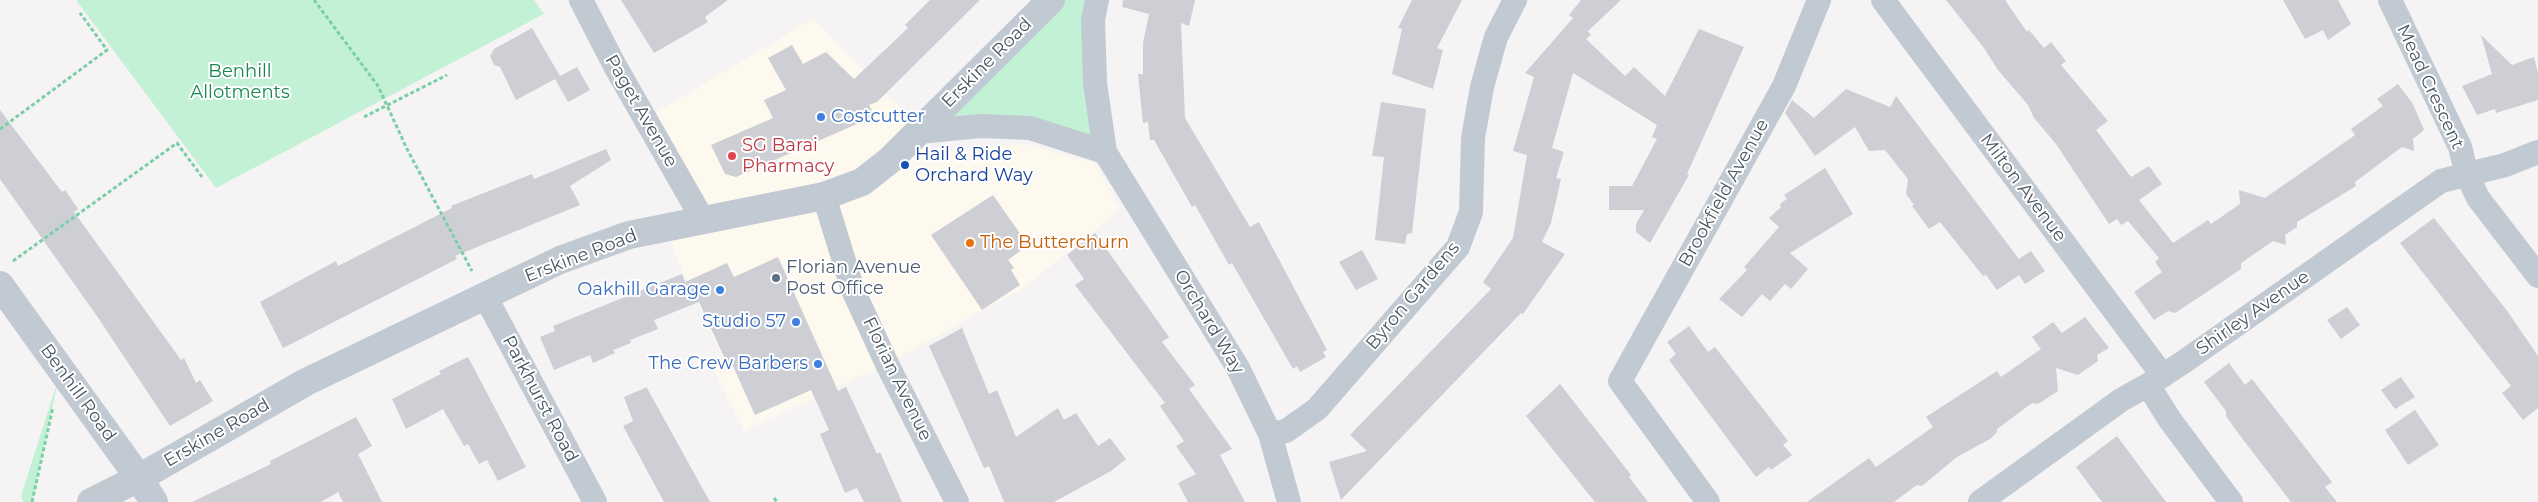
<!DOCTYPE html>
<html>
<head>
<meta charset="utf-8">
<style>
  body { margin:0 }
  canvas { display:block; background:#f5f3f3 }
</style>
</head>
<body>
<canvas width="2538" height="502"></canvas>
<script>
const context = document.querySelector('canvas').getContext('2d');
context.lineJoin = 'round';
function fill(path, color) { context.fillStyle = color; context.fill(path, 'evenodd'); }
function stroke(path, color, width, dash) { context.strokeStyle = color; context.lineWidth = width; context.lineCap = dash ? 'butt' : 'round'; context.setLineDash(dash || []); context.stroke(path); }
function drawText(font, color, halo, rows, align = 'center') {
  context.font = font + ' Montserrat,sans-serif'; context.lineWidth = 4; context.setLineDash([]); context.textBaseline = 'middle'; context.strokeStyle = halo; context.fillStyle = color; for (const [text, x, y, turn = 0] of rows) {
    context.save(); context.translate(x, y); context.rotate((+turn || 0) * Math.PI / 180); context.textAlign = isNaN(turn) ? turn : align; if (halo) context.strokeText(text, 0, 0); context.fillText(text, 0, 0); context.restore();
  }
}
const commercial = new Path2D(`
  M813,19L917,125L934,153L1026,144L1095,163L1120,209L1025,287L887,364L744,431L711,365L723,359L666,233L710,224L653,114Z`);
const green = new Path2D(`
  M76,0H534L544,14L216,188Z
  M1058,0H1092L1098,144L932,125Z
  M59,377L32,502H23L21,496Z`);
const building = new Path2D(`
  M621,0H728L705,17L708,22L654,53Z
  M930,0H980L877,102L869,105L875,116L736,177L725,174L711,145L773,118L764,100L786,90L768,58L792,45L803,64L826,52L854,79L908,28L905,25Z
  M1123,0H1195L1189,26L1181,23L1185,118L1250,227L1259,222L1327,350L1323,352L1326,357L1300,372L1297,366L1293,369L1232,263L1229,265L1195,205L1192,207L1154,140H1150L1148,122L1143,123L1138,74H1143V43L1149,14L1122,7Z
  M1412,0H1462L1437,48L1443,50L1433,89L1392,74L1402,29L1398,28Z
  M1581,0H1621L1588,31L1585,28L1591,35L1586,39L1625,76L1634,67L1665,96L1699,29L1744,47L1687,174L1689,175L1650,243L1636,232V224L1644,210H1609V186H1632L1657,139L1652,137L1657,125L1573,73L1552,148L1564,152L1556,178L1561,179L1551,223L1542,242L1565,254L1523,314L1521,313L1341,500L1329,462L1367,451L1350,435L1491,289L1483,282L1513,238L1527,155L1513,151L1534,77L1525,73L1573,18L1569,15Z
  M1946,0H2005L2027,32L2029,30L2044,48L2051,42L2066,61L2061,65L2108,121L2096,130L2131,177L2149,166L2162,184L2139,200L2173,243L2208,220L2211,224L2240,204L2239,190L2265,198L2288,182L2355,135L2351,129L2383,106L2377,99L2398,84L2413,104L2424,130L2413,139L2414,151L2402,147L2355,182L2356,186L2297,222V227L2285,235L2286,245L2273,241L2241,263V269L2219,284L2175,313L2168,311L2154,320L2134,292L2162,272L2155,262L2159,258L2128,221L2121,225L2117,219L2109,224L2056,144L2034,118L2028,105L1998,70L1984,48Z
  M2283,0H2338L2351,24L2328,40L2323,30L2305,39Z
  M532,28L560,76L577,67L590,90L568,102L555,79L516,100L500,67L494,65L490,56L494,49Z
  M2481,35L2512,65L2534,57L2538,73V100L2496,113L2495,109L2477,115L2462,86L2492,74Z
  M1846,89L1890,107L1896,96L2019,259L2031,251L2045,271L2025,284L2019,275L1997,290L1986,275L1983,276L1940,222L1929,229L1912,206L1914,205L1906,194L1908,179L1885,150L1869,151L1855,127L1815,156L1785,113L1792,100L1814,118Z
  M1381,102L1426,109L1412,233L1407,234L1405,244L1375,240L1384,157L1372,156Z
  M0,110L62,192L65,190L78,209L74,212L181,360L184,358L196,383L200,380L213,401L170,426L99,319L0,179Z
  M606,149L611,160L570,186L580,205L455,256L457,259L283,348L260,302L336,261L338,266L452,208L451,206L532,174L534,179Z
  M1825,168L1853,214L1790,253L1808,269L1791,289L1785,284L1770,301L1762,294L1742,317L1719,299L1747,270L1744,267L1779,227L1769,218L1781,207L1780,204L1787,199L1784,195Z
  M993,195L1028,245L1008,260L1014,268L1011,270L1020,285L982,310L931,235Z
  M2434,218L2508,312L2538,356V408L2523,420L2502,393L2511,386L2400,243Z
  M1095,233L1169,337L1162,342L1195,385L1189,389L1232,449L1220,455L1245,502H1188L1178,483L1196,474L1176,446L1184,441L1160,406L1165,403L1075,285L1084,279L1067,255Z
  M1362,250L1378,279L1356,290L1339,262Z
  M778,257L838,391L846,387L877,454L880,452L902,502H864L857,488L845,493L820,434L829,430L811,390L755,415L733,366L729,368L699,302L654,320L658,329L630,340L631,343L613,350L615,353L593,363L590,355L554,370L540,337L555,331L553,326L682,274L685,282L727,263L734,277Z
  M2347,307L2360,325L2341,339L2327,320Z
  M2085,317L2109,348L2097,355L2098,361L2078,375L2056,368L2058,391L2038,404L2032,403L1997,429V432L1990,439L1957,457L1922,486L1917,485L1894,502H1807L1869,458L1876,467L1933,427L1926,417L1997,371L2001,377L2041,349L2032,337L2053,322L2062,333Z
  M1689,326L1708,352L1715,347L1788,441L1783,445L1792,455L1771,470L1769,467L1756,477L1669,360L1676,354L1667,342Z
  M962,328L989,394L997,390L1016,437L1058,408L1064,420L1076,413L1098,446L1110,438L1126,459L1111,471L1054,502H1004L989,466L984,468L929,346Z
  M468,357L526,467L498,481L487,460L479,464L468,444L464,446L443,409L406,429L392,399L441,374L439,371Z
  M2229,363L2245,385L2252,379L2332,482L2325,487L2337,502H2291L2238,433L2226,416V411L2204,382Z
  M2401,377L2415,397L2395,409L2381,390Z
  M1560,384L1631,475L1629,477L1648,502H1595L1526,416Z
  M647,387V388L710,502H664L623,426L633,421L624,397Z
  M2415,410L2439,445L2408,465L2385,430Z
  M356,417L372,446L358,454L382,502H343L338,492L321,502H192L271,464L270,461Z
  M2117,436L2166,502H2102L2076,467Z`);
const path = new Path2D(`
  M314,0L378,86L407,149L472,271
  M364,117L447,75
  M0,129L107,50L80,13
  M13,261L177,143L202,177
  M774,498L777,502
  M32,502L53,407`);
const minor = new Path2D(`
  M581,0L615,66L703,220
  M1097,0L1093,20L1095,83L1105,152L1238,368L1270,434L1289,502
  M1883,0L2163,376
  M2390,0L2460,147L2467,175L2478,198L2538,276
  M918,132L981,126L1030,128L1105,152
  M824,196L853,290L887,364L957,502
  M485,296L595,502
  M2148,385L2170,420L2231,502
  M1270,434L1286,431L1317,409L1458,247L1471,212L1473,138L1482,87L1496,37L1515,0
  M1708,502L1620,381L1784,86L1819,0
  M1980,502L2121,400L2148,385L2185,361L2441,181L2505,165L2538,152`);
const tertiary = new Path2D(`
  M0,285L139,478L154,502
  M91,502L139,478L306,382L560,260L629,235L824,196L862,182L890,160L1051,0`);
const markers = [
  [821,117,5,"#3f7fe0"],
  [732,156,5,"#e0444e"],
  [905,165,5,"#1a4fb4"],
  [970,243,5,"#e8710a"],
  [776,278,5,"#5c6f8a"],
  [720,290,5,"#3f7fe0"],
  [796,322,5,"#3f7fe0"],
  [818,364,5,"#3f7fe0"]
];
const streetNames = [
  ["Erskine Road",987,63,-45],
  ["Mead Crescent",2430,87,65],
  ["Paget Avenue",641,111,60],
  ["Milton Avenue",2023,188,53],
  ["Brookfield Avenue",1724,193,-61],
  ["Erskine Road",581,256,-21],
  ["Byron Gardens",1413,296,-50],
  ["Shirley Avenue",2253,313,-35],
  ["Orchard Way",1209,322,59],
  ["Florian Avenue",897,379,64],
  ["Benhill Road",78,393,54],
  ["Parkhurst Road",540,399,62],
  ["Erskine Road",217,433,-30]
];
const parkNames = [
  ["Benhill",240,72],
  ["Allotments",240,93]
];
const shopNames = [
  ["Costcutter",831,117,"left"],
  ["Oakhill Garage",710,290],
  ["Studio 57",786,322],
  ["The Crew Barbers",808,364]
];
const healthNames = [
  ["SG Barai",742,146],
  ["Pharmacy",742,167]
];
const transitNames = [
  ["Hail & Ride",915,155],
  ["Orchard Way",915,176]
];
const foodNames = [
  ["The Butterchurn",980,243]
];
const serviceNames = [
  ["Florian Avenue",786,268],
  ["Post Office",786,289]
];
fill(commercial, '#fdf9ef');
fill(green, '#c3f1d5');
fill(building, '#cdcfd5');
stroke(path, '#7ad0a6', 3, [4, 2.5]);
stroke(minor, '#c1cad2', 24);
stroke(tertiary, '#c1cad2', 28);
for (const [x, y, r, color] of markers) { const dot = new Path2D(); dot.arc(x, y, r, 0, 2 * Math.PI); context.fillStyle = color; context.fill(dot); stroke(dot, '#fff', 2); }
drawText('18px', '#4a5661', '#fff', streetNames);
drawText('18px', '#17864f', '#fff', parkNames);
drawText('18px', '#366cbe', '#fff', shopNames, 'right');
drawText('18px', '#be3a42', '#fff', healthNames, 'left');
drawText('18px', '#164399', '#fff', transitNames, 'left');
drawText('18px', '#c56008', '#fff', foodNames, 'left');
drawText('18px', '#4e5e75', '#fff', serviceNames, 'left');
</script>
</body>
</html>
